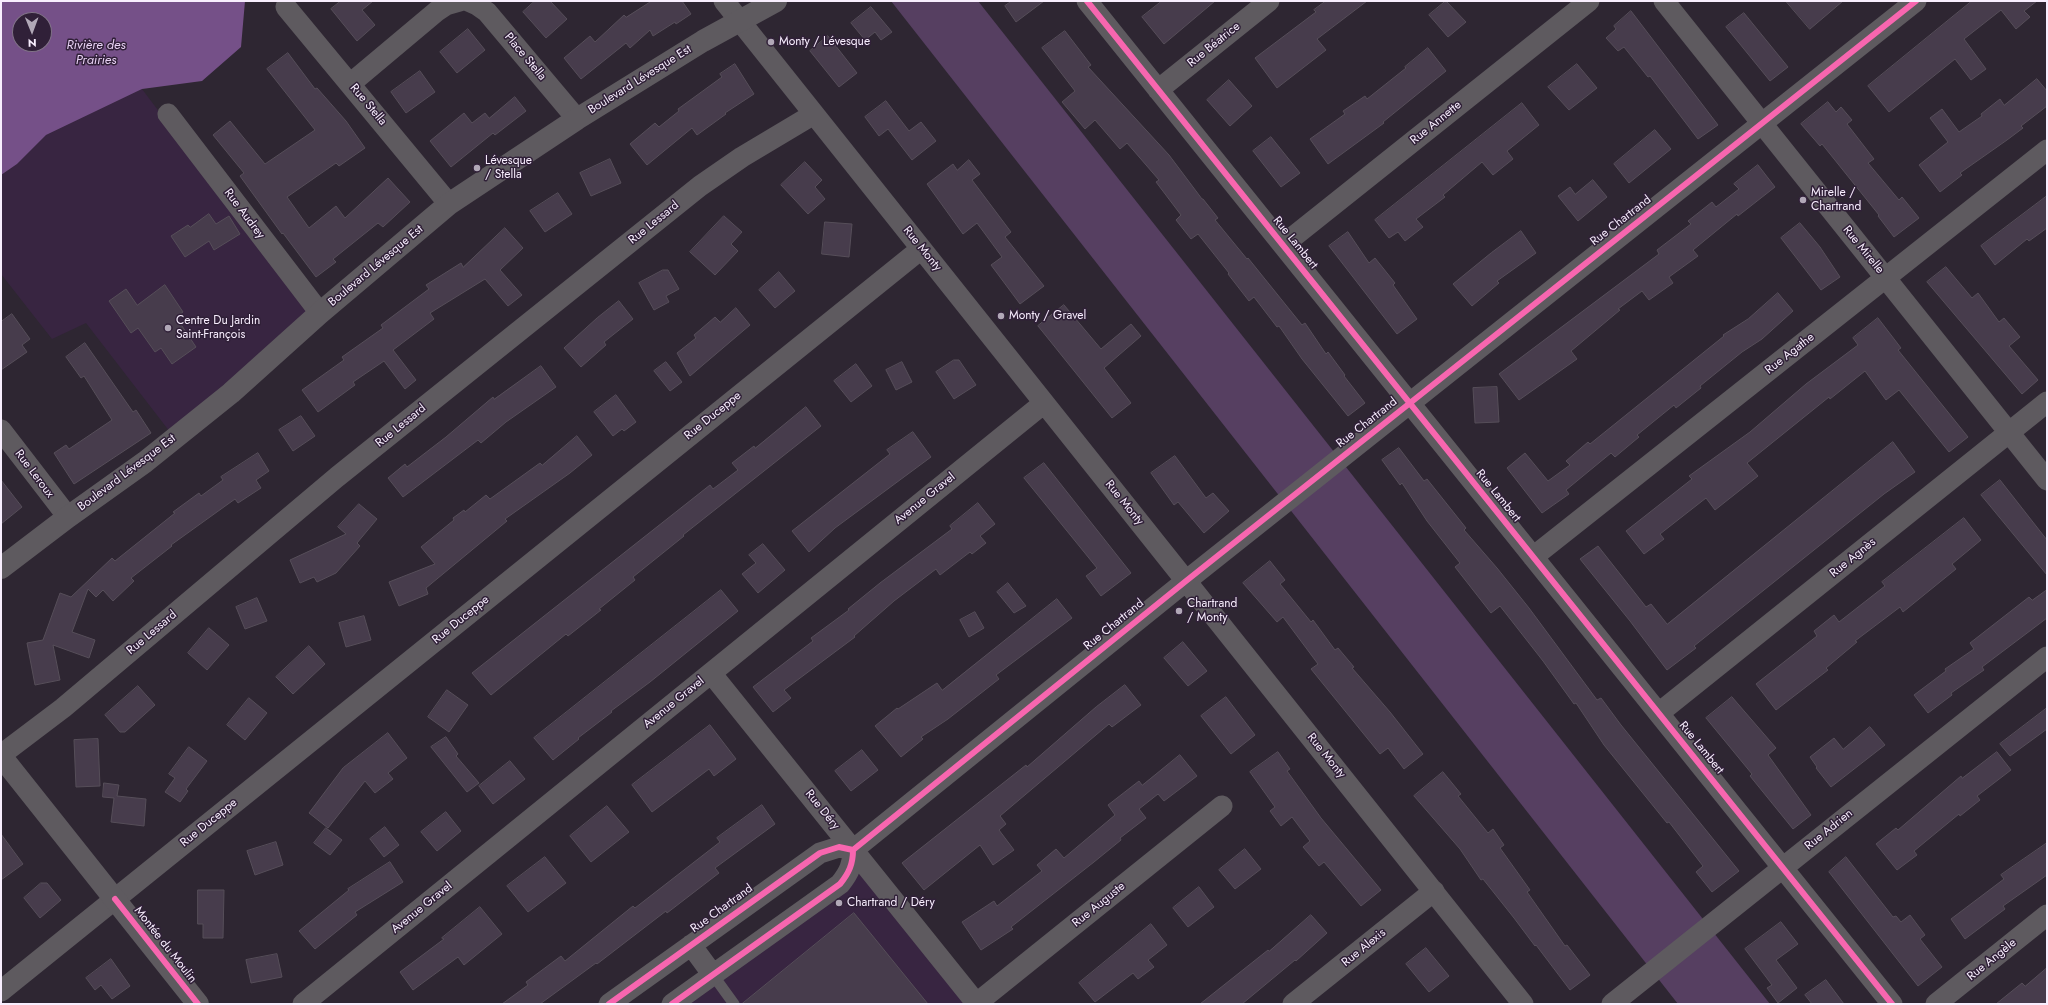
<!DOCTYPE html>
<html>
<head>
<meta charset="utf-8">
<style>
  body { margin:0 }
  #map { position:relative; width:2048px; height:1005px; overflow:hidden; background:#2e2632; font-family:Jost,sans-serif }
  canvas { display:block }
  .frame { position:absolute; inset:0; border:2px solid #f8eefe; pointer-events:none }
  .north { position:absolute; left:12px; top:12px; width:40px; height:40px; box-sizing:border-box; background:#302038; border:1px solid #807287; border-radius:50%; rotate:179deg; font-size:11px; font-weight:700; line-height:16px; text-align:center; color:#f8eefe }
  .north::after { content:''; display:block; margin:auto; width:14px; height:18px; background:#b1a8b7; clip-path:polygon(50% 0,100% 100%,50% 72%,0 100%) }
</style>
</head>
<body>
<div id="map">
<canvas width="2048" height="1005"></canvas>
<div class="frame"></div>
<div class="north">N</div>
</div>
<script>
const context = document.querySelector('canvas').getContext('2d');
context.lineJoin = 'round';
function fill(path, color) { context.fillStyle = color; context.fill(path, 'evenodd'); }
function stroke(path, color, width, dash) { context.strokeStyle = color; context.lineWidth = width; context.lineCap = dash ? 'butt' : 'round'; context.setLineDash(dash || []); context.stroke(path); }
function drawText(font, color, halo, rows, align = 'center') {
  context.font = font + ' Jost,sans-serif'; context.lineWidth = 3; context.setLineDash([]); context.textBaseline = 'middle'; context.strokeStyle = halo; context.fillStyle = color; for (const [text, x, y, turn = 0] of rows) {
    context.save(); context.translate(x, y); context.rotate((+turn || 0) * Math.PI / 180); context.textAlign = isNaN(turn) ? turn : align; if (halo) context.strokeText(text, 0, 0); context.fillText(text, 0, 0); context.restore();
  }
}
const built = new Path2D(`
  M142,89L310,312L170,432L86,323L52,339L1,274V175L17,164L46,135Z
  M862,871L969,1004H688L854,878Z`);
const green = new Path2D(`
  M891,1H978L1770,1004H1678Z`);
const water = new Path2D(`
  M1,1H245L241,47L202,81L142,89L46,135L17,164L1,175ZM20,20H44V44H20Z`);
const building = new Path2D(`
  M341,1H373L362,10L375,25L357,41L331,9Z
  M535,1H550L567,19L546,38L523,12Z
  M652,1H682L691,14L676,24L675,22L653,36L650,30L630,48L626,43L581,79L564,58L590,36L595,42L624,15L626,17Z
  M1012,1H1044L1016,22L1005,6Z
  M1162,1H1215L1164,44L1142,17Z
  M1326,1H1367L1317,39L1326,50L1277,88L1255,58L1316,12L1314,10Z
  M1446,1L1466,22L1448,37L1429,15Z
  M1786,1H1843L1810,29Z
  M1972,1H2037L2024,11L2030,17L2016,29L2001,10L1964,39L1986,69L1971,80L1955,59L1889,112L1868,86Z
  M871,7L892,32L881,40L875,32L865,40L851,23Z
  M1631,11L1718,125L1698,139L1650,76L1648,77L1624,47L1618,51L1606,38L1616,29L1614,26Z
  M1744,13L1788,67L1770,81L1726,27Z
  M468,29L485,50L457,73L440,52Z
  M1065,31L1091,65L1088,67L1169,155L1202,199H1203L1218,218L1215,220L1247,259L1248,258L1302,325L1305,323L1326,354L1328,352L1345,375L1344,376L1365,403L1348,416L1302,359L1279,326L1277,327L1254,297L1249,301L1228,274L1229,273L1198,234L1191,239L1176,220L1181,215L1156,182L1159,180L1127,143L1120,149L1095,120L1085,129L1062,102L1075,91L1042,48Z
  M828,36L857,73L839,87L810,51Z
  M1428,48L1446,71L1383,122L1384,123L1328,164L1310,139L1345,114L1343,111L1365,96L1367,99L1406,68L1405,67Z
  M288,53L315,89L317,88L346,121L365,148L339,166L336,163L287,197L309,228L336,206L345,218L388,178L410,202L383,227L378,223L333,259L336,262L316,277L283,233L282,234L240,176L244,173L213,135L230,121L265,164L315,130L267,69Z
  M735,64L754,94L725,113L726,114L697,135L692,128L647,165L630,144L655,123L659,127L679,111L678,109L722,77L720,74Z
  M1577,64L1597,88L1569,110L1548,87Z
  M420,71L435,92L406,113L391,92Z
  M2037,79L2047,91V106L2021,126L2023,128L2007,140L1960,173L1962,175L1940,192L1919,165L1948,142L1930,118L1942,109L1959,132L1982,116L1981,114L2000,99L2004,105Z
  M1229,80L1252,106L1230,126L1207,100Z
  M515,97L526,111L495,135L493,133L451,167L430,141L464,113L472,123L485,113L489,118Z
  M886,101L909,131L921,122L936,141L912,160L888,129L879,136L865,117Z
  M1828,102L1836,112L1841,107L1852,120L1847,124L1874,159L1868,163L1899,200L1902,197L1919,218L1894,237L1878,216L1879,215L1822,144L1820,146L1801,124Z
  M1522,103L1539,125L1507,151L1513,159L1493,175L1482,162L1443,195L1445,197L1416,219L1423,227L1405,241L1398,232L1389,238L1375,220Z
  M1655,130L1671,149L1629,183L1614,164Z
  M1271,137L1300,173L1281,187L1253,151Z
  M610,159L621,183L591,196L580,173Z
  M969,160L980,174L972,180L1011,232L1005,237L1044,286L1020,304L991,265L1002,257L977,223L963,234L927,184L953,164L957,170Z
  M805,162L822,180L815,187L825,199L808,214L781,185Z
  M1758,165L1775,187L1738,216L1737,214L1693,250L1698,256L1669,277L1673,283L1649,300L1642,291L1618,309L1620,310L1571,351L1577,359L1519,400L1499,374L1659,254L1657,250L1691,224L1688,221L1712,202L1716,207L1739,189L1734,184Z
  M1593,180L1607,197L1578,221L1558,196L1570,187L1575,194Z
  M558,193L572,214L545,232L530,211Z
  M2047,196V228L2029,241L2027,239L1995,265L1981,246Z
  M209,214L216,224L229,216L240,234L214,250L209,241L185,257L171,236L188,225L190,227Z
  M724,216L742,232L731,244L738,251L715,275L690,252Z
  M825,222L852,224L849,257L822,254Z
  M1800,223L1820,247L1840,277L1821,290L1781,238Z
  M505,228L523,248L500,270L522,295L508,306L485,279L430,313L434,319L393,350L416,380L405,389L384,361L353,382L355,385L318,412L302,390L344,360L342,357L383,328L381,325L429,289L426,285L461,263L463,267Z
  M1521,231L1536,253L1497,281L1499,283L1472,306L1453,284L1491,253Z
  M1348,232L1369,263L1375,258L1395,283L1393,285L1417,319L1397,334L1329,246Z
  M1946,267L1972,298L1978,293L1999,322L2004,318L2020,337L2009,346L2038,380L2022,394L1927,282Z
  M663,270H668L679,289L666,296L669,302L654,310L639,283Z
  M779,272L795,291L775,308L759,290Z
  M165,285L183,312L176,317L196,347L172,364L161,348L155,352L138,328L131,333L109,301L126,289L137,305Z
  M1778,293L1793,311L1762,339L1742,352L1700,386L1701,388L1676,408L1674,405L1637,435L1639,437L1615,457L1611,453L1566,490L1569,494L1542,513L1507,468L1525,453L1548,481L1570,465L1566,461L1588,442L1590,444L1724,336L1723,335L1748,319Z
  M619,301L633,319L604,342L606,345L581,367L564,348L597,318Z
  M1064,305L1101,349L1131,324L1141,336L1104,368L1131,403L1112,418L1038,326Z
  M736,308L750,325L690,376L677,353L696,338L694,335L715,317L720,322Z
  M12,314L30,339L22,345L27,352L1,370V322Z
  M1878,318L1901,348L1898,350L1968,437L1949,452L1899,390L1886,400L1865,371L1830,399L1829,397L1747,463L1758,476L1715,510L1706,498L1660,534L1664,539L1644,554L1626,531L1692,479L1689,476L1750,432L1806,384L1858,345L1853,338Z
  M85,343L133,412L136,410L151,433L74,484L54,453L66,445L69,449L112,420L84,376L81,378L66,357Z
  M954,360H959L976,385L954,399L936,372Z
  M666,362L682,382L670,391L654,371Z
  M902,362L912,382L896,390L886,370Z
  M856,364L872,386L851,402L834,381Z
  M541,366L556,387L506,422L481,443L478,440L403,497L388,478L405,464L407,467L446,437L493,397L494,399Z
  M1497,387L1499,422L1475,423L1473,388Z
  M616,395L636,422L624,431L622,429L613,436L594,412Z
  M806,407L821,426L683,535L684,536L633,577L635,580L599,609L601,610L568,636L566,634L491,695L472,673L710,485L713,489L738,470L732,463L754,446L755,448Z
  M301,416L315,436L293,451L279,430Z
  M913,432L931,457L835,528L809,552L792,531L890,454L887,450Z
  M577,436L592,455L570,473L505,519L507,521L426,588L428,594L399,606L389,582L435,564L421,547L454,520L453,518L464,510L465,512L486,495L490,499L540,463L542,465Z
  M1893,442L1915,472L1884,494L1694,646L1696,648L1667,670L1630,621L1580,559L1598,546L1646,607L1651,604L1667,624Z
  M1399,448L1424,481L1427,479L1466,528L1464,530L1497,568L1529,608L1597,700L1601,698L1621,725L1739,871L1712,892L1696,872L1703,866L1669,822L1667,823L1604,745L1576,703L1574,704L1543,661L1500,606L1491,613L1455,567L1460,563L1427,521L1402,483L1400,485L1382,460Z
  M258,453L269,471L256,480L261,488L238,503L235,499L171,545L172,546L131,578L134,581L113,601L103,590L96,597L88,589L72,632L95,640L89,658L53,645L60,680L35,685L27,643L43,640L60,593L71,597L112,558L115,561L175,513L173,512L199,493L201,496L223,480L221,477Z
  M1175,456L1206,498L1213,493L1229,511L1204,533L1178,502L1174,505L1151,473Z
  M1044,463L1131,573L1101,596L1086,576L1097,568L1024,478Z
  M1,480L22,507L1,524Z
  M2000,480L2047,540V575L1981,495Z
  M978,503L995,524L980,536L986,543L972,554L970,552L940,575L936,569L894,601L854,636L855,637L784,690L791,698L773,712L753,687L813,641L811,638L849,610L848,609L880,583L952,529L950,526Z
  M359,504L377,519L357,543L360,546L336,573L317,582L314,577L300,583L290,560L346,534L338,527Z
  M1964,518L1981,540L1952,564L1956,569L1903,612L1900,607L1855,641L1857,642L1826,668L1828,670L1776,710L1756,684L1817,636L1814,631L1834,615L1839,622L1885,586L1882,582Z
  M763,544L785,570L758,593L742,574L756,563L749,555Z
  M1270,561L1285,580L1280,584L1311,622L1313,620L1335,650L1338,648L1354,667L1352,668L1390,712L1423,754L1404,769L1388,748L1380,754L1311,669L1318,664L1283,617L1277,622L1243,583Z
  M1008,583L1026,606L1014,613L997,592Z
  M721,590L738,611L650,682L611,711L612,712L578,738L579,739L553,760L534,738Z
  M2047,590V618L1982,667L1984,670L1951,693L1952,695L1928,713L1914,695L1946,671L1945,669L1974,649L1970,643L2029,597L2032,600Z
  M257,598L267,621L245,629L236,607Z
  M1057,599L1072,618L996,675L999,679L948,719L921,737L923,739L901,757L875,726L897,708L898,709L937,683L942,690Z
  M975,612L984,628L969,637L960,620Z
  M364,616L371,640L346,647L339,623Z
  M209,628L229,645L207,670L188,653Z
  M1183,642L1207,671L1188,686L1164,658Z
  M309,646L325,664L293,694L276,677Z
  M1125,685L1141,705L1112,727L1109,724L1000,816L1006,824L999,830L1014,850L993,865L980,845L924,890L902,863L1026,765L1027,767L1096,707Z
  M138,686L155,705L125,732H120L105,715Z
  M447,690L468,705L449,732L428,717Z
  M1226,697L1255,735L1231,754L1201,716Z
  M1732,697L1776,748L1768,755L1811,815L1793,829L1750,776L1752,774L1706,718Z
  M249,698L267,713L245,740L227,725Z
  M2047,708V729L2010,756L2000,744Z
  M710,725L736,759L714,776L709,769L652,812L632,785Z
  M1870,727L1885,745L1831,787L1816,768L1817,767L1810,757L1834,738L1843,749Z
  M388,733L407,758L388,773L393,779L375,793L365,781L328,828L309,813L343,768Z
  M446,737L458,754L456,756L479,783L467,792L431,747Z
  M98,739L100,786L76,787L74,740Z
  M189,747L207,761L186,789L188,791L180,802L165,792L175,778L169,774Z
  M862,750L878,770L851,791L835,771Z
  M1278,752L1290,769L1287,771L1321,818L1381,890L1361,906L1324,862L1319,866L1303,847L1310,841L1292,817L1281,826L1270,811L1275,807L1250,772Z
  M1997,752L2011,770L1977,796L1980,800L1960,816L1959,814L1914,851L1917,855L1897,870L1876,844L1896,828L1898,830L1961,776L1962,778Z
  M1180,755L1197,776L1164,801L1158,794L1139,809L1146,818L1120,838L1121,840L1094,862L1011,927L1013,929L981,950L962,922L994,901L997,906L1042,871L1037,865L1056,849L1064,858L1115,815L1108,805L1139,781L1142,785Z
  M510,761L525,779L493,804L479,786Z
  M1443,772L1461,794L1458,796L1488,833L1493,829L1504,845L1500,848L1530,890L1527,892L1565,946L1567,945L1590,975L1570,990L1536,945L1535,946L1514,918L1483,879L1481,880L1460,849L1414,796Z
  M104,783L119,785L117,796L146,799L144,826L111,822L114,798L103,797Z
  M762,805L775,824L715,868L719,873L667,913L666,911L597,964L596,963L540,1004H502L528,985L526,982L561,956L565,961L633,906L635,908L720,842L717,838Z
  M607,806L629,832L591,862L570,836Z
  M446,812L461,831L437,851L421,832Z
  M385,827L399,845L384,857L370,839Z
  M326,828L342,840L330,855L314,843Z
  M1,834L23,864L1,880Z
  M276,842L283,865L255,875L247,851Z
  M2047,843V875L2003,906L2005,909L1965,939L1951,919L2004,879L2001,875Z
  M1245,849L1261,869L1235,889L1219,870Z
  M545,857L566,883L528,912L507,886Z
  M1846,857L1893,917L1896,916L1901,922L1910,915L1925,935L1920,939L1942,967L1918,986L1829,872Z
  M390,862L403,882L355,912L357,915L315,949L299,931L349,890L348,889Z
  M41,883H47L61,900L40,918L24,898Z
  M1199,887L1214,907L1188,927L1173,908Z
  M198,890H224L223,938H203V924H198Z
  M480,907L502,934L464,965L458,957L413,990L400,972L444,939L442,938Z
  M854,913L928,1004H742Z
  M1311,915L1327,933L1296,961L1295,960L1242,1004H1200L1268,950L1269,951Z
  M1781,922L1798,944L1776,960L1797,988L1778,1003L1767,988L1772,985L1745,949Z
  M1151,924L1167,945L1148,960L1154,967L1138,979L1133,973L1095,1002L1079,983Z
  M1426,948L1449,976L1429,992L1406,964Z
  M277,954L282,977L251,983L246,960Z
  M111,959L130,986L112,999L101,985L95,990L86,978Z
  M2047,968V1004H1996L2022,983L2025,986Z
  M1826,980L1844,1004H1812L1805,995Z`);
const service = new Path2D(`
  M713,975L734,1004`);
const minor = new Path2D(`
  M468,1L477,5L487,12L577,119
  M724,1L1523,1004
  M1087,1L1892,1004
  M1664,1L2047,480
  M286,7L449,204
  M350,84L437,11L446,5L460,1
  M1158,90L1269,1
  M168,114L320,313
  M1283,245L1589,1
  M1,430L68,517
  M1533,557L2047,150
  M711,673L977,1004
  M1659,713L2047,402
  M1,755L63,708L337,477L700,186L742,157L814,114
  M691,945L713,975
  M1,991L921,249
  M977,1003L1222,806
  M303,1004L1044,403
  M609,1004L820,853L839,847L853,850
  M672,1004L840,884C849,873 853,864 853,850L1186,581L1916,1
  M1293,1004L1434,891
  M1612,1004L2047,657
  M1936,1004L2047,915`);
const tertiary = new Path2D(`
  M1,568L68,517L145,462L231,393L320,313L449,204L577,119L703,41L776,1
  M1,756L198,1004`);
const cycleway = new Path2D(`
  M1087,1L1892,1004
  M115,899L198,1004
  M609,1004L820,853L839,847L853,850
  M672,1004L840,884C849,873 853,864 853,850L1186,581L1916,1`);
const markers = [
  [771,42,4,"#b1a8b7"],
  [477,168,4,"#b1a8b7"],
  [1803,200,4,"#b1a8b7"],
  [1001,316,4,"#b1a8b7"],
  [168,328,4,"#b1a8b7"],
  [1179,611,4,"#b1a8b7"],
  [839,903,4,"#b1a8b7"]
];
const poiNames = [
  ["Monty / Lévesque",779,42],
  ["Lévesque",485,161],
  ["/ Stella",485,175],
  ["Mirelle /",1811,193],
  ["Chartrand",1811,207],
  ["Monty / Gravel",1009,316],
  ["Centre Du Jardin",176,321],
  ["Saint-François",176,335],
  ["Chartrand",1187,604],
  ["/ Monty",1187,618],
  ["Chartrand / Déry",847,903]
];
const streetNames = [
  ["Rue Béatrice",1214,45,-39],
  ["Place Stella",525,57,50],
  ["Boulevard Lévesque Est",640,80,-32],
  ["Rue Stella",368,105,50],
  ["Rue Annette",1436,123,-39],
  ["Rue Audrey",244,214,53],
  ["Rue Chartrand",1621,221,-38],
  ["Rue Lessard",654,223,-39],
  ["Rue Lambert",1295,243,51],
  ["Rue Monty",922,249,51],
  ["Rue Mirelle",1863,250,51],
  ["Boulevard Lévesque Est",376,266,-40],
  ["Rue Agathe",1790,354,-38],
  ["Rue Duceppe",713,416,-39],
  ["Rue Chartrand",1367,423,-38],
  ["Rue Lessard",401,426,-39],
  ["Boulevard Lévesque Est",127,473,-37],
  ["Rue Leroux",34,474,53],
  ["Rue Lambert",1498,496,51],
  ["Avenue Gravel",925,499,-39],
  ["Rue Monty",1124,503,51],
  ["Rue Agnès",1853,558,-39],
  ["Rue Duceppe",461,620,-39],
  ["Rue Chartrand",1114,625,-39],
  ["Rue Lessard",152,633,-40],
  ["Avenue Gravel",674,703,-39],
  ["Rue Lambert",1701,748,51],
  ["Rue Monty",1326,756,51],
  ["Rue Déry",822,810,51],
  ["Rue Duceppe",209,823,-39],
  ["Rue Adrien",1829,830,-39],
  ["Rue Auguste",1099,905,-39],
  ["Avenue Gravel",422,908,-39],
  ["Rue Chartrand",722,909,-36],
  ["Montée du Moulin",165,945,52],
  ["Rue Alexis",1364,948,-39],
  ["Rue Angèle",1992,960,-39]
];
const waterNames = [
  ["Rivière des",96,46],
  ["Prairies",96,61]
];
fill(built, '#382541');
fill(green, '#563f61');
fill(water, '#755088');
fill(building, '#473c4c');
stroke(building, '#564e59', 1);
stroke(service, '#5e5a5f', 11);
stroke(minor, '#5e5a5f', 21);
stroke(tertiary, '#5e5a5f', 22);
stroke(cycleway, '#f766af', 6);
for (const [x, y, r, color] of markers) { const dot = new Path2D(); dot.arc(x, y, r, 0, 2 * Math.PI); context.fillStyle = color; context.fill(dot); stroke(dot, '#302038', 1.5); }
drawText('12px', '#f8eefe', '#302038', poiNames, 'left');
drawText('12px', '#f8eefe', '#302038', streetNames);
drawText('italic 13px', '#e8d1f4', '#302038', waterNames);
</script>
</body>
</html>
